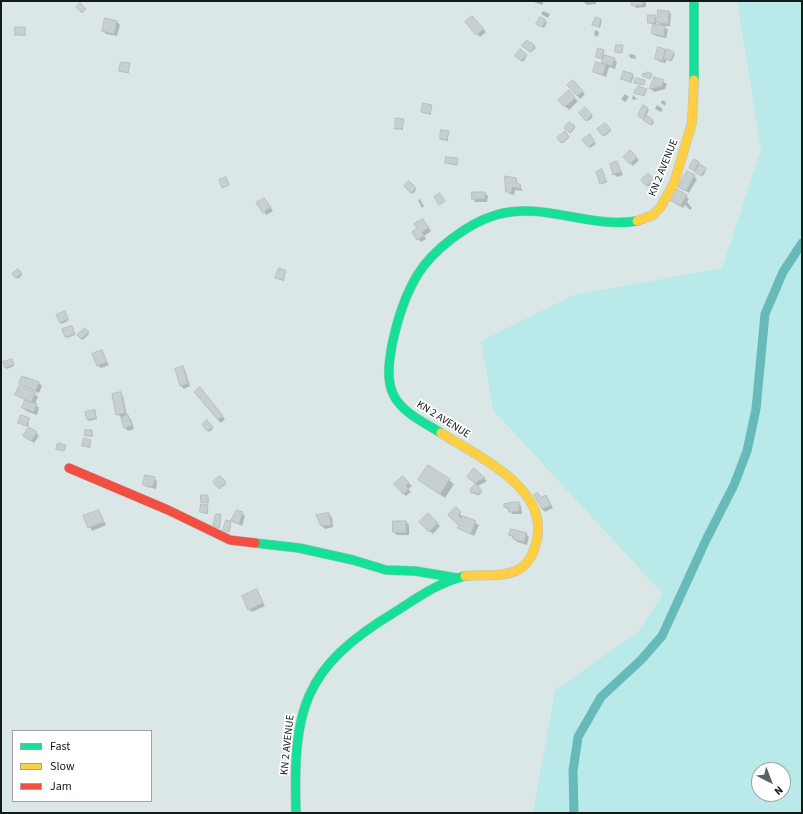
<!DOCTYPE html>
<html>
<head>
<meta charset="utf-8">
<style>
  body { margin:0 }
  #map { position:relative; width:803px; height:814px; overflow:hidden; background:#dbe7e7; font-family:"Source Sans 3",sans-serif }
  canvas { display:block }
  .frame { position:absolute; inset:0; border:2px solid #121a1a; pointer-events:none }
  .legend { position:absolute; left:12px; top:730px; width:140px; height:72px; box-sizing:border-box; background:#fff; border:1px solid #a0a3a3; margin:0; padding:5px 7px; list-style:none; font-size:12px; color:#121a1a }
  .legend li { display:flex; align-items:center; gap:8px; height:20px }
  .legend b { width:20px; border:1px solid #a0a3a3 }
  .north { position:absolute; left:751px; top:762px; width:40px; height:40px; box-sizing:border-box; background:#fff; border:1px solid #a0a3a3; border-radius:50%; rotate:138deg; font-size:11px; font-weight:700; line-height:16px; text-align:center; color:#121a1a }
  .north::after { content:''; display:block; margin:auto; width:14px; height:18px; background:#586262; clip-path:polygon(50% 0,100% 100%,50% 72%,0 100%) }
</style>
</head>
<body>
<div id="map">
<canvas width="803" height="814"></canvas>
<div class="frame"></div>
<ul class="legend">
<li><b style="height:5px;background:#16e098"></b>Fast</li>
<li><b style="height:5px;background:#ffcf43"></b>Slow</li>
<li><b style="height:5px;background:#f24e42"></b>Jam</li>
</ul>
<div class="north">N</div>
</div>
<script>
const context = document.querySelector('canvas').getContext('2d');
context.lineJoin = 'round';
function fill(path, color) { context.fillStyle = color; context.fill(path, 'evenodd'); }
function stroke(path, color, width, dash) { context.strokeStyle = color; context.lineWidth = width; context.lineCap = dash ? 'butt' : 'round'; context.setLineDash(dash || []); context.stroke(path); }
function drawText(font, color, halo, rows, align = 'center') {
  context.font = font + ' "Source Sans 3",sans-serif'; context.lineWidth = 3.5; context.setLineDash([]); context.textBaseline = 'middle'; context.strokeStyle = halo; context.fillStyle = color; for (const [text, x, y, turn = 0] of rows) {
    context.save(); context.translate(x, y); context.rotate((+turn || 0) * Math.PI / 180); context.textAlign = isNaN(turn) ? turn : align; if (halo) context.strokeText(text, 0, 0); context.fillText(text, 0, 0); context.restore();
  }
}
const green = new Path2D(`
  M737,1H802V813H533L555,690L638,632L663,594L493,410L481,341L574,295L722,268L761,150ZM759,770H783V794H759Z`);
const shadow = new Path2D(`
  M531,1H544L542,5Z
  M583,1H596V4L587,5Z
  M632,1H646V7L636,8Z
  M543,11L550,14L548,18L541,14Z
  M668,11L671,14L670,26H663L668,30L666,38L656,36L653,34L654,24L649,23V16L656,17V27H662L658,22Z
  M472,17L486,32L480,37L466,22Z
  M597,19L602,21L600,28L595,26Z
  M545,21L547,22L544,28L538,25Z
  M117,22L120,25L117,36L106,34L103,31Z
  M25,28V36L16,34Z
  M595,30L599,32L598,37L594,35Z
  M528,41L536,48L531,52L524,47Z
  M520,50L527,56L523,62L516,56Z
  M665,50L675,54L672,61L666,60V63L660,62L657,59Z
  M604,51V56L614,59L617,62L615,69L609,67L606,77L594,72L602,65L604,59L597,57Z
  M629,54L635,55L636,59L630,58Z
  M129,64V73L120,71Z
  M625,72L634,76L631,83L623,80Z
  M655,78L667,84L665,89L654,92L651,89Z
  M573,81L585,94L580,99L568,85Z
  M569,92L578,101L569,110L560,100Z
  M625,94L629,97L625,102L621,99Z
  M633,95L637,99L634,100L632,99Z
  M662,100L666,102L665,106L661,103Z
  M657,105L663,109L661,112L655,109Z
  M431,106V115L422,112Z
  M644,106L649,110L646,116L654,122L652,125L640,117Z
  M585,109L593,117L588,121L580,113Z
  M403,120V130L398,129L396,128Z
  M570,123L575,128L571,133L565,128Z
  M605,124L611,131L605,136L599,129Z
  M448,132V141L442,140L441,139Z
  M564,133L569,138L563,143L559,138Z
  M591,137L596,144L590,148L584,140Z
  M630,151L639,160L633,166L624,157Z
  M458,159V165L446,163Z
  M694,160L706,170L703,176L690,168Z
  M617,163L623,175L617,177L614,174Z
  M603,172L607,182L602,184L601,183Z
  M648,174L654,181L648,187L642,180Z
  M694,176L697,179L689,193L679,186Z
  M515,179L523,191L515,190L514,195L510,194L507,191Z
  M409,183L416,190L413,194L405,186Z
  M485,193L488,196L487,202H475L473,199Z
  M686,196L689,199L687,202L692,208L690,210L685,205L683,208L671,200Z
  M420,199L424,206L422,208L418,200Z
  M267,202L273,211L266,215L264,212Z
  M423,220L431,231L424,236L426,239L421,242L413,232L418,229Z
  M18,270L22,275L18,279L14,274Z
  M285,272L284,281L278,279Z
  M66,314L69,320L62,324L57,316Z
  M73,328L75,335L67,338L66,336Z
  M85,329L89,334L83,340L78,335Z
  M101,351L109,365L101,368L98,366Z
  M13,361L14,366L7,369L6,367Z
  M182,368L185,370L190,386L184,389L181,386Z
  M23,377L39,383L42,386L39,393L23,386L20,383Z
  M202,391L225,419L221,423L218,420Z
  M120,393L123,396L127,416L131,419L134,429L128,431L125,428L121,417L117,414Z
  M35,394L38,397L35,404L39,408L37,415L26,411L23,408L26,400L16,395Z
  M95,411L97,419L89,421L88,420Z
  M29,419L28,427L19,423Z
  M206,422L213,429L209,432L203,425Z
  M92,431L93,437L86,435Z
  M36,433L39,436L34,443L24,436Z
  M91,441L90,448L84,446Z
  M474,470L487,481L478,486L482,492L478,496L477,493L473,494L471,489L477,485L471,480Z
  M220,477L226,484L220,489L214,482Z
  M403,477L412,486L408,489L411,492L406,496L395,485Z
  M154,478L157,481L156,489L147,487L144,485Z
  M419,480H449L454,484L445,498Z
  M538,494L542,499L546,496L553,508L545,512L542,509Z
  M208,496L209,503H203L202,502Z
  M519,503L521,506L522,514H513L505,507Z
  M207,506L208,514L202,513L201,512Z
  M456,509L462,516L479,525L474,536L459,528L461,526Z
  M99,511L106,525L92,531L85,517Z
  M242,513L245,516L242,526L232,521Z
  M329,514L332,517L333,527L325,529L322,526Z
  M428,514L440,526L433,534L420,522Z
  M221,515L220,528H216Z
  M231,522L230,532L226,531Z
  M406,522L409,525V535H397L394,532Z
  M526,534L529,537L527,545L517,542L510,535Z
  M256,590L265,606L252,612L249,609Z`);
const canal = new Path2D(`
  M574,813L573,771L578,737L601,697L641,660L662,636L706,540L734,485L747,451L756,409L765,314L783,272L802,243`);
const building = new Path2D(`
  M631,1H643V5L632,6Z
  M80,3L86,9L82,13L76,7Z
  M658,10L669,11L668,24L657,23Z
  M648,15H655V23H648Z
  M472,16L484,29L476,35L465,22Z
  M540,17L546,20L542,27L536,24Z
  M596,17L601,19L599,27L592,25Z
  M105,18L117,21L114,34L102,31Z
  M653,24L665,26L664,36L652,34Z
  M15,27H25V35H15Z
  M527,40L535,46L530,52L522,46Z
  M616,45H623L622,53L615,52Z
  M658,47L665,49L663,61L655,59Z
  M598,48L604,50L602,59L596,57Z
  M520,49L527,55L521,61L515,56Z
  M667,49L674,52L671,60L663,59Z
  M604,55L615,58L612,66L602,63Z
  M121,62L130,63L128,73L119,71Z
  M596,62L606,65L603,75L593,72Z
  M624,71L633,74L630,82L621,79Z
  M647,72L652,74L650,79L642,76L643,73L646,74Z
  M654,77L664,80L662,86L650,89Z
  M636,78L645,80L644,85L634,83Z
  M573,80L583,91L577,96L567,85Z
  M638,86L647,89L644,96L634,93Z
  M569,90L575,98L565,107L558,100Z
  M423,103L432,105L430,114L421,112Z
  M643,105L648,108L643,119L638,116Z
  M585,107L592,115L586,121L579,113Z
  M646,115L653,120L651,125L643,120Z
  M396,118L404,119L402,129H395Z
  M569,122L575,126L570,133L564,128Z
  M605,123L611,130L603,136L597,129Z
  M441,130L449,131L447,140L440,139Z
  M565,131L569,137L561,143L557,138Z
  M590,134L595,142L588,147L582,140Z
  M630,150L637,157L630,164L623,157Z
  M446,157L458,158L457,165L445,163Z
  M694,159L699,162L694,171L689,168Z
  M617,161L621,172L613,175L610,164Z
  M699,164L706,168L701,176L695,172Z
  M602,169L606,181L600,184L596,172Z
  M687,171L695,175L686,191L678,187Z
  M648,173L654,179L646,186L641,180Z
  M505,176L516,178L517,183L521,185L520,189L512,187V192H506Z
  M226,177L229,185L222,188L219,180Z
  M409,181L416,188L411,193L404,186Z
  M677,189L687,195L680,206L670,200Z
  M472,192H485V199H472Z
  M440,193L445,201L439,205L434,197Z
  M264,198L271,207L263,213L256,203Z
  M423,219L429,228L422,232L424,236L417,240L412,232L417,228L414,224Z
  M279,268L286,271L283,280L275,278Z
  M18,269L22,273L16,278L12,274Z
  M65,311L68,319L60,323L56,315Z
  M72,326L75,334L65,337L62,329Z
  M85,328L89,332L81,339L77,335Z
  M102,350L107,362L97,366L92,354Z
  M12,359L14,365L5,368L3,362Z
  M183,366L188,384L180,386L175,369Z
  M22,376L39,382L36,391L19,384Z
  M19,386L36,393L31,402L15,395Z
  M200,387L223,416L218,420L194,392Z
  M121,392L125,413L116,415L112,394Z
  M25,400L37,404L34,412L22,408Z
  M95,410L96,418L87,420L85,412Z
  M21,415L30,418L26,426L18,423Z
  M128,415L132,426L124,428L121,417Z
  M207,420L213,427L207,431L202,425Z
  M29,427L37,432L31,441L23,436Z
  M85,430H92V436H85Z
  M84,438L91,440L89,447L82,446Z
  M58,443L66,445L64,451L56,449Z
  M428,465L450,479L440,494L418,480Z
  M474,468L485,478L475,483L467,477Z
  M145,475L155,477L153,487L143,485Z
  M220,476L226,482L219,489L213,482Z
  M403,476L409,483L406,486L409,489L403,494L394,484Z
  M476,484L482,491L476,495L475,492L471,493L470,489Z
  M538,493L541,498L546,495L551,505L542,509L534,495Z
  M201,495H208V503L201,502Z
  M519,502V511L509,512L508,507H504V504Z
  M201,504L208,505L207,513L200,512Z
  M456,507L461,512L458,515L461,518L463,516L476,521L471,534L457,528L459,526L448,515Z
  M99,510L104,522L88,528L83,516Z
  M237,510L243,512L239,524L231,521Z
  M329,513L331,525L321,526L316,515Z
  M428,513L438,523L429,532L419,522Z
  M216,514H221L219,528L213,527Z
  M226,520L231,521L229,532L223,530Z
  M393,521H406V533L393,532Z
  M511,529L527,533L524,542L513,539V536L509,535Z
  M257,589L263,603L248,610L242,596Z`);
const fast = new Path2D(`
  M694,1V80
  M441,433C425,423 403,413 394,396C386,380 389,362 392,345C397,321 405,295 418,274C433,250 468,223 496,215C543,201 589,229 637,221
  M255,543L299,548L353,560L386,570L415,571L457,578
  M296,813C293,710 302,668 395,612C417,598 439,582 465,576`);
const slow = new Path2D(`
  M637,221L653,215L660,208L674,183L692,123L694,80
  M441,433C477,456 548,487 537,539C528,583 499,573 465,576`);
const jam = new Path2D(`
  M69,468L168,510L230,540L255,543`);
const streetNames = [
  ["KN 2 AVENUE",664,168,-68],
  ["KN 2 AVENUE",443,420,32],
  ["KN 2 AVENUE",288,745,-84]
];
fill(green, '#b9e9e9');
fill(shadow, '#0003');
stroke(canal, '#68b9ba', 9);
fill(building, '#c7d0d0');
stroke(building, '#b6bfbf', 1);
stroke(fast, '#b8c1c1', 10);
stroke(slow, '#b8c1c1', 10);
stroke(jam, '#b8c1c1', 10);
stroke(fast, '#16e098', 9);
stroke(slow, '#ffcf43', 9);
stroke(jam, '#f24e42', 9);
drawText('11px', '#121a1a', '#fff', streetNames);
</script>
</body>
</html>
